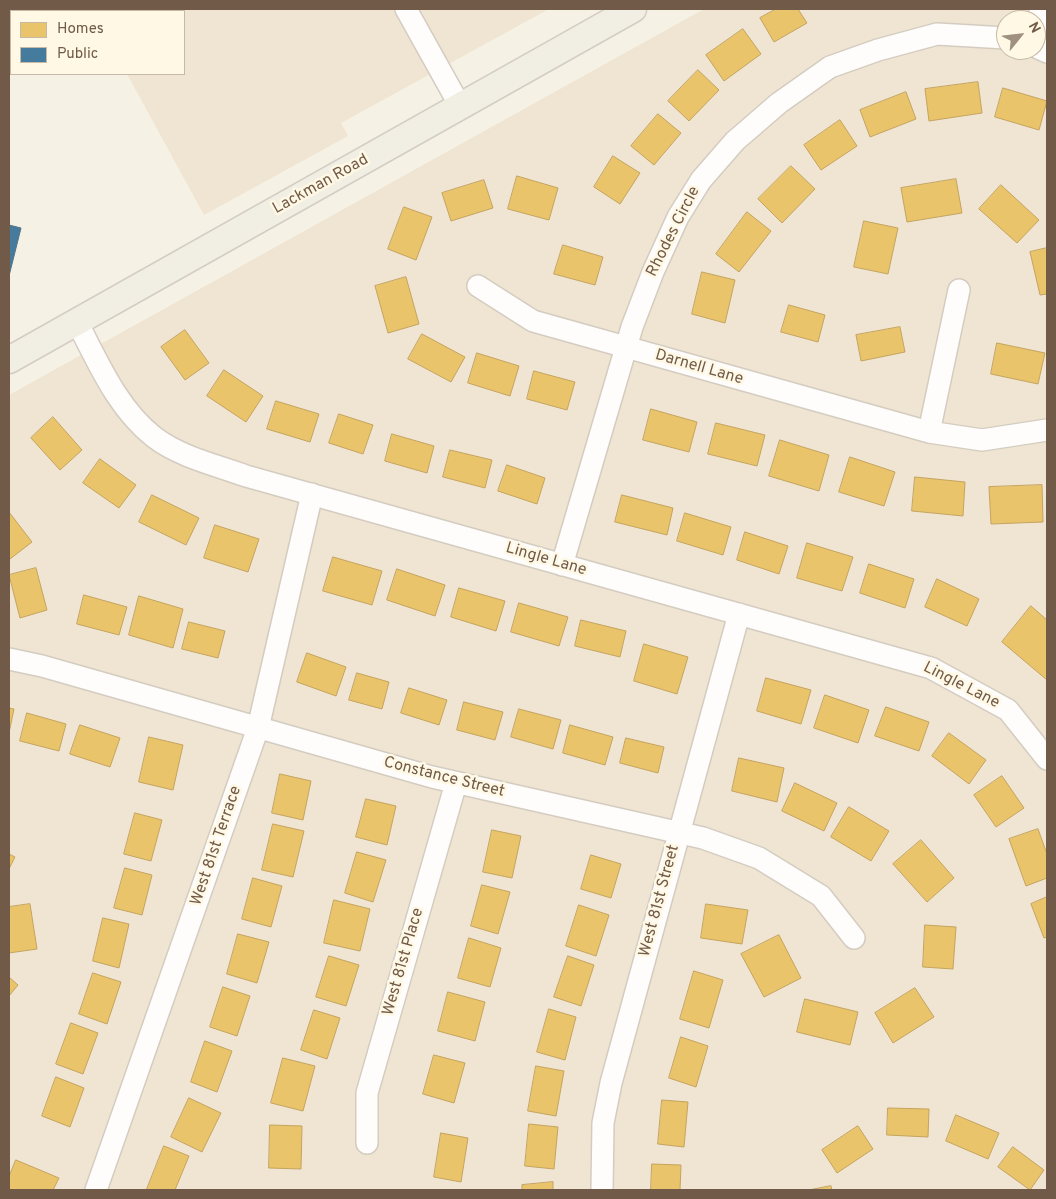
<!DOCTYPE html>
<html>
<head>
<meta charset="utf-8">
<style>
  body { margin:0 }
  #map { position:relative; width:1056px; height:1199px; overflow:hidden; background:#f6f1e5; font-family:Overpass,sans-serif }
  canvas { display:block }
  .frame { position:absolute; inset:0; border:10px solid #715b48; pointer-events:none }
  .legend { position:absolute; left:10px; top:10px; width:175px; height:65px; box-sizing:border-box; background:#fff8e5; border:1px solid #c6b9a6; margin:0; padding:6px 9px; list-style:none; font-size:15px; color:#715b48 }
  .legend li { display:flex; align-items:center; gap:10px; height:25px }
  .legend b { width:25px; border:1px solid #c6b9a6 }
  .north { position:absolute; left:996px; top:10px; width:50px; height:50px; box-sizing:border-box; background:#fff8e5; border:1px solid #c6b9a6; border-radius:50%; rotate:61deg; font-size:14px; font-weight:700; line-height:20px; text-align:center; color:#715b48 }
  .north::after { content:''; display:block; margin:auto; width:18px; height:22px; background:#a0907f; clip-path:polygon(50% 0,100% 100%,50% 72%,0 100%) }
</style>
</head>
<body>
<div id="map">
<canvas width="1056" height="1199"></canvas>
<div class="frame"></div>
<ul class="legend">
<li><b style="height:14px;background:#e9c46a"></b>Homes</li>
<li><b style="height:14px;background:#457b9d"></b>Public</li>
</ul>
<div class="north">N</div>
</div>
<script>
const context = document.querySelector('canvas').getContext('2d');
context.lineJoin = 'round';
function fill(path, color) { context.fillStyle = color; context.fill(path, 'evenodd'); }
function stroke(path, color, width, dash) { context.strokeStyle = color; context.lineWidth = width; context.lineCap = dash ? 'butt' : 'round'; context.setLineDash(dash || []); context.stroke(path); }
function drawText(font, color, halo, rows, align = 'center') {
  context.font = font + ' Overpass,sans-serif'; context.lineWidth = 5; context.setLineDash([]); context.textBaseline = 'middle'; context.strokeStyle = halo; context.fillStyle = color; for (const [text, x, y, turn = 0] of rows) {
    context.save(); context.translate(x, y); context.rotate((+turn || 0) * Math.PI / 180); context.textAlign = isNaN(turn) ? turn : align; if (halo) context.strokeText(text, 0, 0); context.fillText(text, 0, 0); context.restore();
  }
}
const residential = new Path2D(`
  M9,9H549L341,123L348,136L204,215L127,74H184V11H11V60L9,61Z
  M704,9H1047V1190H9V395ZM1006,20H1036V50H1006Z`);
const homes = new Path2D(`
  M776,9H798L807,23L774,42L760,18Z
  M743,29L761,54L724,81L706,55Z
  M698,70L719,90L689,121L668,101Z
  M978,82L982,113L929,121L925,89Z
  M1003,88L1047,101L1039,130L995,117Z
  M906,92L916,119L870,137L860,110Z
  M658,114L681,133L654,165L631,146Z
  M840,120L857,146L821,170L804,145Z
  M613,156L640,173L620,204L594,187Z
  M791,166L815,189L782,223L758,199Z
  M517,176L558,188L549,220L508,209Z
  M956,179L962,213L907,222L901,188Z
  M484,180L493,208L451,221L442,193Z
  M1001,185L1039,220L1017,243L979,209Z
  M404,207L432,217L416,260L388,249Z
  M747,212L771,231L739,272L716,254Z
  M864,221L898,228L888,274L854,267Z
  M563,245L603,257L595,285L554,274Z
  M1047,248V294L1040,295L1030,252Z
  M702,272L735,280L725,323L692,314Z
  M406,277L419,324L388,333L375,286Z
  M789,305L825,315L818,342L781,332Z
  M900,327L905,352L861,361L856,335Z
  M185,330L209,363L185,380L161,347Z
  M422,334L465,357L451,382L408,359Z
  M997,343L1045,353L1038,384L991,374Z
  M477,353L519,366L510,396L468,383Z
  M224,370L263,396L246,422L207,396Z
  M534,371L575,382L567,410L527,399Z
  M276,401L319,414L310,442L267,429Z
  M651,409L697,422L689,452L643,440Z
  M339,414L373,425L363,454L329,443Z
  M53,417L82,450L60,470L31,438Z
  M716,423L765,435L757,466L708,454Z
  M392,434L434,446L427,473L385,461Z
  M780,440L829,455L819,491L769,476Z
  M450,450L492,460L485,488L443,477Z
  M850,457L895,472L884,506L839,492Z
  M100,459L136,485L119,508L83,483Z
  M507,465L545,478L537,504L498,491Z
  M915,477L965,482L963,516L912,511Z
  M1042,485L1043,522L991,524L989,487Z
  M152,495L199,518L186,545L139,522Z
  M622,495L673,508L667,535L615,522Z
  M9,512L32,542L10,559L9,557Z
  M685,513L731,527L723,555L677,541Z
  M215,525L259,539L248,572L204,558Z
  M745,532L788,546L779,574L737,560Z
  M807,543L853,557L842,591L797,578Z
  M333,557L382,571L372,605L323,591Z
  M869,564L914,579L905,608L860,593Z
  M36,568L47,610L20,618L9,575Z
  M397,569L445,585L435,616L387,600Z
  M937,579L979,599L967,626L925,607Z
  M459,588L505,601L496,631L451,617Z
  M84,595L127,607L119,635L77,624Z
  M139,596L183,609L173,648L129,635Z
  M519,603L568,617L559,646L511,632Z
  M1031,606L1047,620V680L1002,642Z
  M581,620L626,631L620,657L575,646Z
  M189,622L225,631L218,658L182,649Z
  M644,644L688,657L677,694L634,681Z
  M307,653L346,667L336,696L297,682Z
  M357,673L389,682L382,709L349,700Z
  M766,678L811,690L801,724L757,711Z
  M409,688L447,700L439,725L401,713Z
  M825,695L869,710L858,743L814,728Z
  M464,702L503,712L495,740L457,730Z
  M886,707L929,722L919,751L875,736Z
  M9,708L14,709L9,733Z
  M519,709L561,720L553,749L511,737Z
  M27,713L66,724L59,751L20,741Z
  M80,725L120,738L110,767L70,754Z
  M570,725L613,737L605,765L563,753Z
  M949,733L986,760L969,784L932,756Z
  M149,737L183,745L173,790L139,782Z
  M626,738L664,747L658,773L620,763Z
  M739,758L784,768L777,802L732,791Z
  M280,774L311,781L303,820L272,813Z
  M1002,776L1024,808L996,827L974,795Z
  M795,783L837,803L824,831L782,811Z
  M366,799L396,806L387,845L356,837Z
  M849,807L889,831L871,861L831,837Z
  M135,813L162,820L151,861L124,854Z
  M273,824L304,831L293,877L262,870Z
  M1038,829L1047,854V878L1026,886L1009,839Z
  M492,830L521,836L512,878L483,872Z
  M921,840L954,878L927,902L893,864Z
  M357,852L386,860L373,902L345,893Z
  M9,854L15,857L9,869Z
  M591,855L621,864L611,898L581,889Z
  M125,868L152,875L142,915L114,908Z
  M253,878L282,886L271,927L242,919Z
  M482,885L510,892L498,934L471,926Z
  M1047,897V937L1044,938L1031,904Z
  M334,900L370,909L360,951L324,943Z
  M30,904L37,949L9,953V907Z
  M706,904L748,910L742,944L701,938Z
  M579,905L609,915L596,956L566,946Z
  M103,918L129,924L119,968L93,961Z
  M925,925L956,927L953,969L923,967Z
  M238,934L269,942L257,983L227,974Z
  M779,935L801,978L764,997L741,954Z
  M469,938L501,948L490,987L458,978Z
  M329,956L359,965L346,1006L316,997Z
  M568,956L594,965L581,1006L554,997Z
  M694,971L723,980L709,1028L680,1019Z
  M93,973L121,982L107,1024L79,1014Z
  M9,977L18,985L9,996Z
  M223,987L250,996L237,1036L210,1027Z
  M915,988L934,1017L893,1043L875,1013Z
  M448,992L485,1002L475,1041L438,1031Z
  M805,999L858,1012L850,1045L797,1032Z
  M549,1009L576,1017L565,1060L537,1052Z
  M314,1010L340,1018L327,1059L301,1050Z
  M71,1023L98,1033L83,1074L56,1064Z
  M681,1037L708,1046L696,1087L669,1078Z
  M205,1041L232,1051L217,1092L191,1082Z
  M434,1055L465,1063L454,1103L423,1094Z
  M283,1058L315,1066L303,1111L271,1103Z
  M536,1066L564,1071L556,1116L528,1111Z
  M56,1077L84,1088L70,1127L42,1116Z
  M189,1098L221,1113L202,1152L171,1137Z
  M662,1100L688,1102L684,1147L658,1144Z
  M888,1108L929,1109L928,1137L887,1135Z
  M956,1115L999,1133L988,1159L946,1141Z
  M529,1124L558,1127L554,1169L525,1166Z
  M270,1125L302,1126L301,1169L269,1168Z
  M858,1126L873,1149L837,1173L822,1150Z
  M441,1133L468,1138L461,1182L434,1177Z
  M164,1146L189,1156L175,1190H150L147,1189Z
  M1013,1147L1044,1170L1030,1190L998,1167Z
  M16,1160L59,1178L53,1190H9V1177Z
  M652,1164L681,1165L680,1190H651Z
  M553,1182V1190H522V1185Z
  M831,1186L832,1190H809Z`);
const public = new Path2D(`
  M9,225L21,228L9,276Z`);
const minor = new Path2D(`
  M406,9L460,106
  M17,11L33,9
  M1036,27L1041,9
  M1036,47L1047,52
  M478,286L533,321L929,432L982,440L1047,430
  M77,322C98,362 117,408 154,437C180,457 216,465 246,476L931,668L1008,710L1047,759
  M929,432L959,290
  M562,565L632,327L653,272L678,217L701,180L735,141L779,103L830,67L878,50L937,34L1006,38
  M9,659L42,666L432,777L703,838L759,858L821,896L854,938
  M367,1143V1093L456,783
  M96,1190L258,728L312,494
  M602,1190L603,1123L611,1083L739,614`);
const major = new Path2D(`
  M9,360L633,9`);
const streetNames = [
  ["Lackman Road",321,185,-29],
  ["Rhodes Circle",674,232,-63],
  ["Darnell Lane",699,368,16],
  ["Lingle Lane",546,560,16],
  ["Lingle Lane",961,686,27],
  ["Constance Street",444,778,14],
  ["West 81st Terrace",217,846,-71],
  ["West 81st Street",660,901,-75],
  ["West 81st Place",404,962,-74]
];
fill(residential, '#efe5d2');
fill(homes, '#e9c46a');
stroke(homes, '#c5a460', 1);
fill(public, '#457b9d');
stroke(public, '#527184', 1);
stroke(minor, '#d4ccc1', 24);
stroke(major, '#d4cdc3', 29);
stroke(minor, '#fefdfb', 21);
stroke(major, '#f1eee3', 26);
drawText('16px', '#715b48', '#fff8e5', streetNames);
</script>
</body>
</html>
